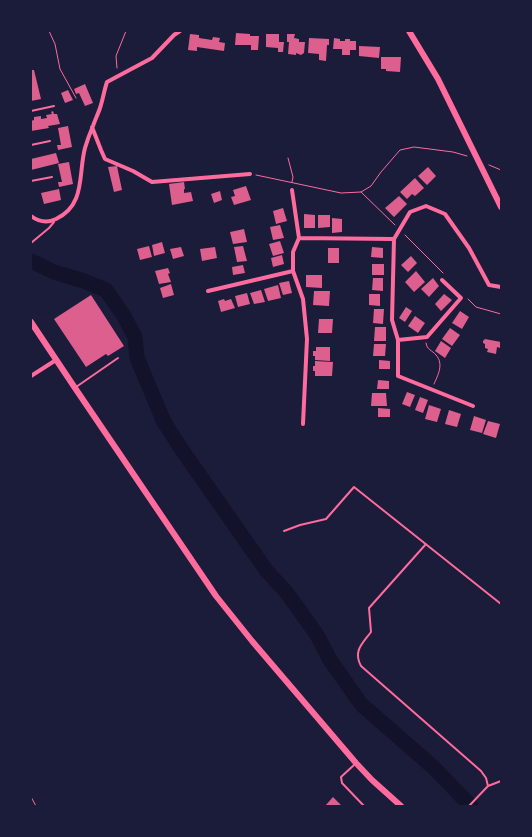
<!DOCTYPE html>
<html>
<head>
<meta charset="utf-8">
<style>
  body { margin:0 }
  #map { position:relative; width:532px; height:837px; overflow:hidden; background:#1b1b3a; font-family:"Times New Roman",serif }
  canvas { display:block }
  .frame { position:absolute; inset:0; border:32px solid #1b1b3a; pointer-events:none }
</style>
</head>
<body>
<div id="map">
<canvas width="532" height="837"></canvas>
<div class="frame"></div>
</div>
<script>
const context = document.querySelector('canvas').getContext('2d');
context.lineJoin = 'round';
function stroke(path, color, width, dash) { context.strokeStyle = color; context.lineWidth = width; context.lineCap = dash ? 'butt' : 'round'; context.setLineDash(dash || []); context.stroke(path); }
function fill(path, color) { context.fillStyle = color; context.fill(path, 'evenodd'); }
const river = new Path2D(`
  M31,261L54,272L84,281L106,290L124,316L135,337L137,358L164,422L182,450L266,570L287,593L317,635L330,660L361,704L433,767L471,806`);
const building = new Path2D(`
  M236,33L250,34V36H259L258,50H251V45H235Z
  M190,34L199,35V38L212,40L213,37L220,38L219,42L225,43L224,51L197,47V51L188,50Z
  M266,34H279V42H284L283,52H278V48L266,47Z
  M287,34H295L294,38L299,39V42H305L304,53L301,55L296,53V55L288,54L289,42H287Z
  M309,38L329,39V45H327L326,61L319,60V54L308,53Z
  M334,38L340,39V41H345V39H350V41H356V50H350V55H342V49H333Z
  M359,46L380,47L379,58L359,56Z
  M381,57H401L400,72L386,71V69H381Z
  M31,70H34L41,99L31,101Z
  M85,84L93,103L85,106L79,93L76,94L74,89Z
  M68,90L73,100L65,103L61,93Z
  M53,111L54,114H57L60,124L48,126L49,128L31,131V121L34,120V117L41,116V119L47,118L46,115L52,114L51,112Z
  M68,126L72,147L58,150L57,145H61L58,128Z
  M56,153L59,163L31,170V159Z
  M69,162L73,184L59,187L58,182H62L58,164Z
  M117,166L122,190L114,192L108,167Z
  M428,167L436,176L427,185L418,176Z
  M415,178L424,188L415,196L412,194L407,199L400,192Z
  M184,182L185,189H184V193L191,192L193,201L172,205L169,184Z
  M246,186L251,200L234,205L231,197L235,196L233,190Z
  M59,189L61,200L44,204L41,193Z
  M220,191L222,200L214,203L211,194Z
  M399,196L407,204L394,217L385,208Z
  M283,208L287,221L276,224L273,211Z
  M304,214L315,215V228H304Z
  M318,215H330V227L318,228Z
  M332,218L342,219V232L332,233Z
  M280,225L284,238L273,240L270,227Z
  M244,229L247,242L233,244L230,232Z
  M280,241L284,253L273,256L269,244Z
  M162,242L165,253L154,256L152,245Z
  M149,246L152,257L140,260L137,249Z
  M243,246L247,261L237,262L234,247Z
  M181,247L184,256L173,259L170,249Z
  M215,247L217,258L202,261L200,249Z
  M372,247L383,248V258L371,257Z
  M328,248H339V263H328Z
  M282,255L284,264L273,267L271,258Z
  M411,256L417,263L408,272L401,265Z
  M372,264H384V275H372Z
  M243,265L245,273L233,275L232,267Z
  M168,268L170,273L168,274L171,282L159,284L155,271Z
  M416,271L425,282L414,292L405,282Z
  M306,275H322V288L306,287Z
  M373,278H383V291L372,290Z
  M433,278L439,286L429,297L421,289Z
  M289,281L292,293L283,295L279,283Z
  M171,284L174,295L163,298L160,288Z
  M278,285L281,298L268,301L264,289Z
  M261,290L265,302L254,304L250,293Z
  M314,291H330L329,306L313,305Z
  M247,293L250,304L238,307L235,296Z
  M369,294H380V306L369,305Z
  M444,294L452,300L441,311L435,304Z
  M91,295L124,346L108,356L106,354L86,367L54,319Z
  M224,299L225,301L231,299L235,308L221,312L218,301Z
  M406,307L412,311L405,322L399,318Z
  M374,309H384L383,324L373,323Z
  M460,311L469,317L462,329L452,323Z
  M415,316L425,323L418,333L408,326Z
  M319,319H333L332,333H318Z
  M375,327H386V341H374Z
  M450,328L460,335L452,346L442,339Z
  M485,339L501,342L500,348L497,347L496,354L487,352L488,349L485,348V344L483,343V341Z
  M441,341L451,348L445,358L435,351Z
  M374,344H386L385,356H373Z
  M316,347H330V361L315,360V356H313V351H316Z
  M379,360L390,361V369H379Z
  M315,361L333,362L332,376H315V371H313V366H315Z
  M378,380L389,381V389H377Z
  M407,392L415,395L410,407L402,404Z
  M372,393H386L387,406H371Z
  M420,397L428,400L423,413L415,410Z
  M429,405L441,409L437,422L425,419Z
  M378,408L390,409V417H378Z
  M449,410L461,414L457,427L445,424Z
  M474,416L486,420L482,433L470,430Z
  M488,421L500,424L496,438L483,434Z
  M333,797L342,806H325Z`);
const path = new Path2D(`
  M49,31L55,44L60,69L76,98
  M117,68L116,56L126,31
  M288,158L293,177L292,182
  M489,165L501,170
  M256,175L341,193L361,192L371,186L381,172L400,150L414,147L453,152L467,156
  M361,192L395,225
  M405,235L443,273
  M468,299L476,307L501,314
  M426,343C427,350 432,350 436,355C444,364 438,375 434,384
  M31,797L36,806`);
const service = new Path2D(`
  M31,111L54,106
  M31,145L50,141
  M31,181L52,177
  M31,243L49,228L54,222
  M76,387L118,358
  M284,531L300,525L326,519L354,487L501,604
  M426,544L369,608L371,632C362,644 353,651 361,666L481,771L486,778L488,786
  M354,765L341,777L342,783L364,806
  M469,806L488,786L501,781`);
const minor = new Path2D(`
  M92,127L101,150L105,159L133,171L152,182L250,174
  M292,190L299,238L293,252V271L303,299L307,339L303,424
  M31,216C39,222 48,223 56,219C86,205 78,174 85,148C87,141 90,133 93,126C95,120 98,114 100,108C103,99 104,91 107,82L152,58L174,35L180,31
  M299,238L394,239
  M208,291L293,271
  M398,340L427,337L461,298L442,280
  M31,376L56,360
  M473,406L398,376V340L392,320L394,239L410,212L426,206L445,214L469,248L489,285L501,287`);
const primary = new Path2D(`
  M409,31L438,79L501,207
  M31,322L75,388L216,596L252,641L356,763L372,780L401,806`);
stroke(river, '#12122b', 15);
fill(building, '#dd5f8e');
stroke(path, '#ff6b9d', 1);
stroke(service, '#ff6b9d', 2);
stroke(minor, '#ff6b9d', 4);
stroke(primary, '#ff6b9d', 6);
</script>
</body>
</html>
